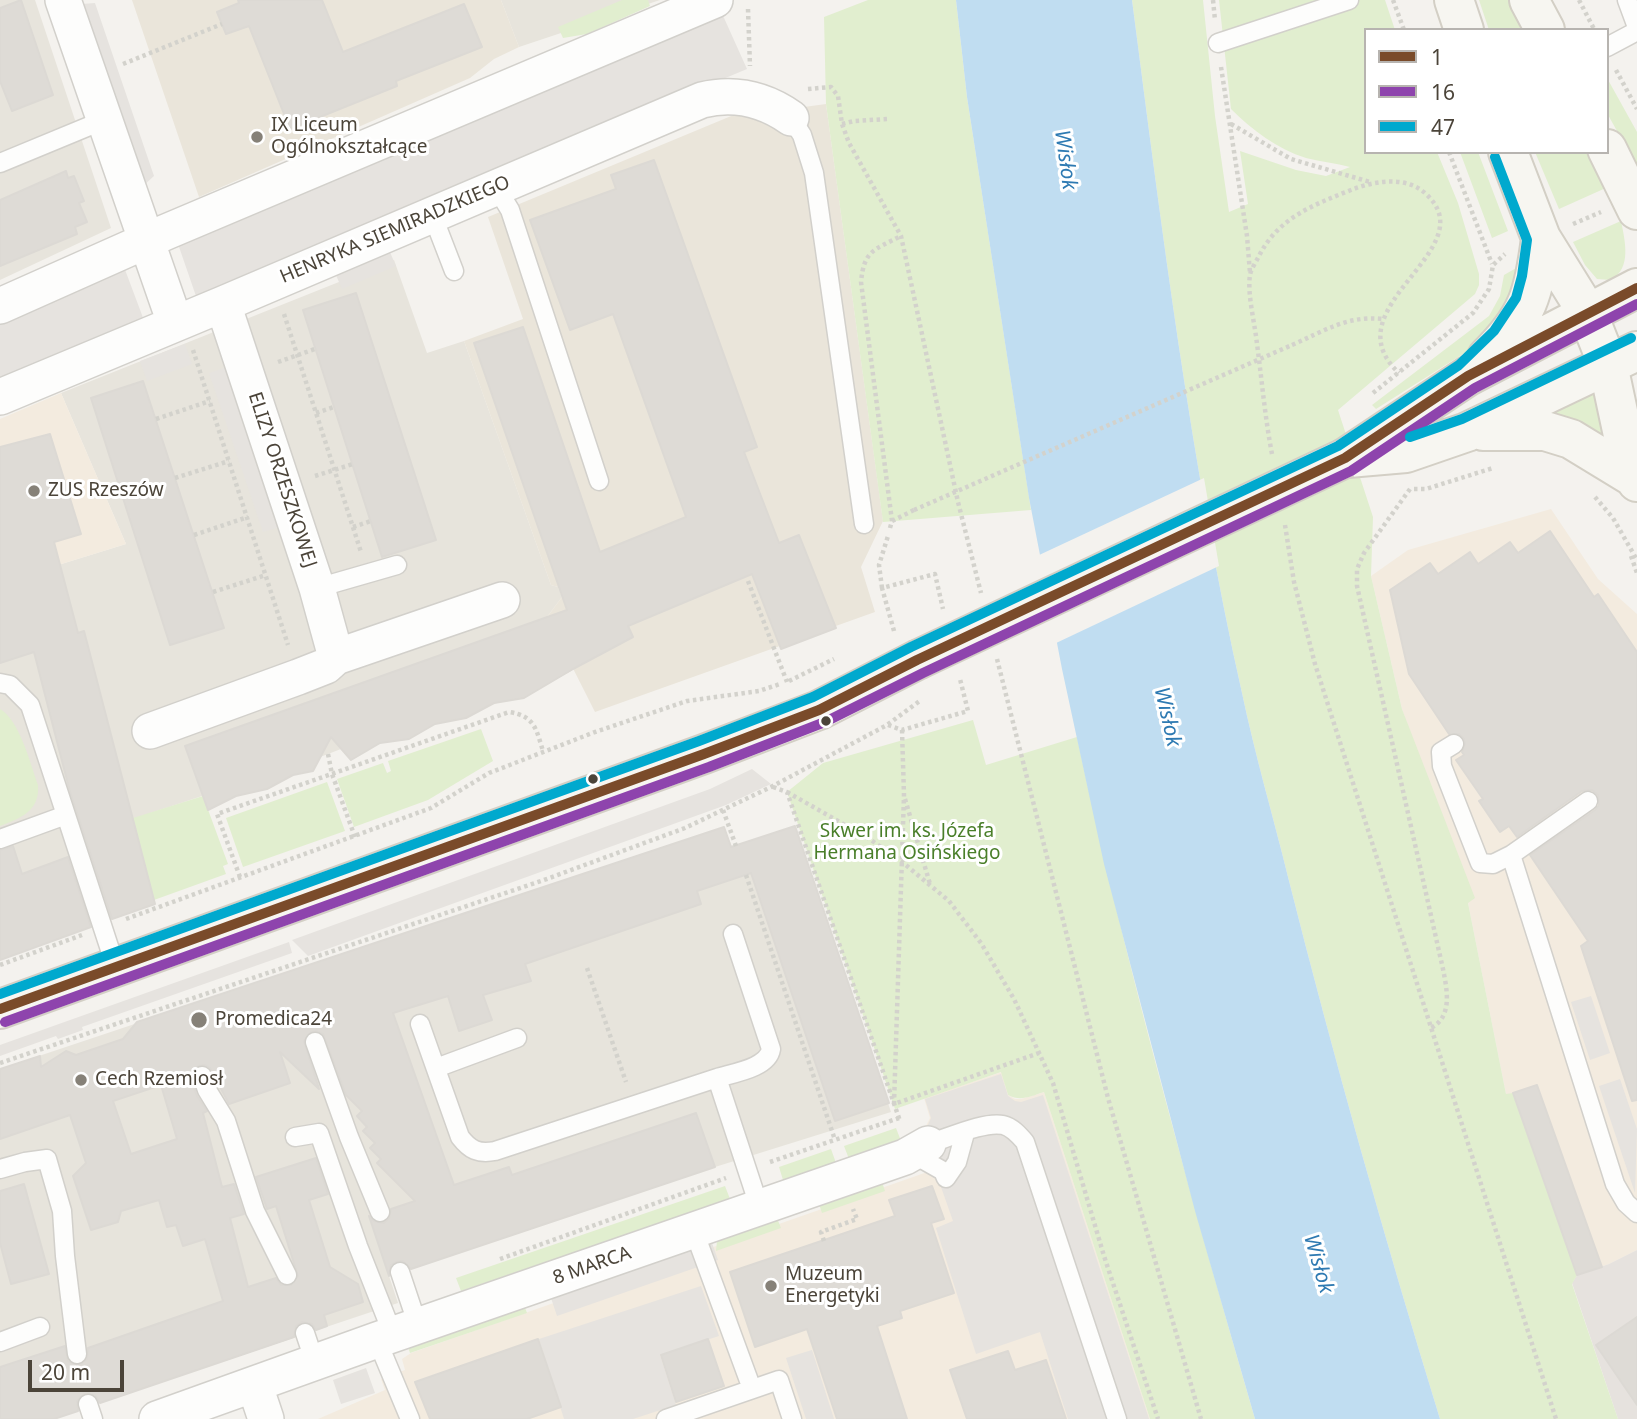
<!DOCTYPE html>
<html>
<head>
<meta charset="utf-8">
<style>
  body { margin:0 }
  #map { position:relative; width:1637px; height:1419px; overflow:hidden; background:#f4f2ee; font-family:"Noto Sans",sans-serif }
  canvas { display:block }
  .legend { position:absolute; left:1364px; top:28px; width:245px; height:126px; box-sizing:border-box; background:#fff; border:2px solid #b7b4b0; margin:0; padding:9px 12px; list-style:none; font-size:21px; color:#4b4439 }
  .legend li { display:flex; align-items:center; gap:14px; height:35px }
  .legend b { width:35px; border:2px solid #b7b4b0 }
  .scale { position:absolute; left:28px; top:1360px; width:96px; height:32px; box-sizing:border-box; border:4px solid #4b4439; border-top:0; padding-left:9px; font-size:21px; line-height:24px; white-space:nowrap; color:#4b4439; -webkit-text-stroke:5px #fff; paint-order:stroke }
</style>
</head>
<body>
<div id="map">
<canvas width="1637" height="1419"></canvas>
<ul class="legend">
<li><b style="height:9px;background:#7a4b2a"></b>1</li>
<li><b style="height:9px;background:#8e44ad"></b>16</li>
<li><b style="height:9px;background:#00a9ce"></b>47</li>
</ul>
<div class="scale">20 m</div>
</div>
<script>
const context = document.querySelector('canvas').getContext('2d');
context.lineJoin = 'round';
function fill(path, color) { context.fillStyle = color; context.fill(path, 'evenodd'); }
function stroke(path, color, width, dash) { context.strokeStyle = color; context.lineWidth = width; context.lineCap = dash ? 'butt' : 'round'; context.setLineDash(dash || []); context.stroke(path); }
function drawText(font, color, halo, rows, align = 'center') {
  context.font = font + ' "Noto Sans",sans-serif'; context.lineWidth = 6; context.setLineDash([]); context.textBaseline = 'middle'; context.strokeStyle = halo; context.fillStyle = color; for (const [text, x, y, turn = 0] of rows) {
    context.save(); context.translate(x, y); context.rotate((+turn || 0) * Math.PI / 180); context.textAlign = isNaN(turn) ? turn : align; if (halo) context.strokeText(text, 0, 0); context.fillText(text, 0, 0); context.restore();
  }
}
const residential = new Path2D(`
  M0,0H35L111,228L0,280Z
  M501,0H660L519,47Z
  M394,260L427,353L464,341L551,585L558,587L562,597L547,617L573,670L538,689L435,724L409,739L380,743L351,760L341,749L328,754L320,757L313,771L293,775L267,789L236,796L208,810L202,796L133,819L155,904L0,960V583L126,544L61,393Z
  M795,826L891,1112L715,1167L389,1276L398,1303L96,1404L81,1406L80,1410L54,1419H0V1069L724,827L732,847Z`);
const commercial = new Path2D(`
  M61,393L126,544L0,583V419Z
  M1551,509L1598,579L1637,614V1250L1609,1264L1577,1275L1513,1094H1506L1468,903L1402,709L1371,576L1408,550Z
  M1002,1072L1008,1095L1015,1099H1021L1044,1092L1150,1419H318L385,1390L381,1379L405,1370L402,1359L411,1353L933,1170L921,1136L930,1118L924,1098Z`);
const industrial = new Path2D(`
  M1637,1250V1419H1618L1572,1283L1577,1275L1609,1264Z`);
const education = new Path2D(`
  M132,0H501L519,47L494,59L470,78L199,197Z
  M826,104L883,521L861,567L875,612L595,712L547,617L562,597L558,587L551,585L464,341L523,319L488,217L736,114L783,128L804,107Z`);
const green = new Path2D(`
  M622,0H648L650,6L587,34L563,38L558,27Z
  M868,0H956L967,97L1031,510L883,522L826,104L824,17Z
  M1132,0H1203L1215,116L1229,212L1248,204L1240,151L1296,170L1326,176L1350,167C1336,163 1321,162 1306,158C1277,149 1252,130 1231,109L1219,0H1385L1395,30H1366V152H1437L1458,203L1479,274V285L1475,294L1338,410L1373,517L1371,576L1402,709L1475,898L1468,903L1506,1094L1513,1093L1577,1275L1572,1284L1618,1419H1440C1385,1240 1334,1059 1288,877C1273,816 1255,755 1242,693C1191,465 1162,231 1132,0Z
  M1479,0H1508L1523,30H1489Z
  M1607,78L1637,132V167L1607,113Z
  M1460,152H1478L1508,231L1492,238Z
  M1535,152H1588L1608,187L1559,209Z
  M1621,221C1625,241 1632,268 1611,280L1597,279L1585,265L1573,242Z
  M1518,267L1520,279L1493,335L1376,409L1372,405L1489,316L1500,296L1504,275Z
  M1591,393L1595,395L1611,446L1548,413Z
  M0,709C20,721 30,763 38,785C40,811 21,818 0,826Z
  M973,720L986,765L1077,737C1126,967 1190,1193 1255,1419H1150L1044,1092C1031,1096 1021,1102 1008,1095L1001,1072L895,1109L787,792L823,763Z
  M481,729L493,761L428,800L354,827L337,779L383,763L387,773L391,771L388,761Z
  M327,782L345,831L243,867L226,818Z
  M203,796L228,864L223,866L226,874L154,900L133,818Z
  M896,1128L901,1141L849,1159L844,1146Z
  M831,1149L836,1163L783,1180L779,1167Z
  M882,1182L885,1191L822,1213L819,1204Z
  M725,1186L730,1199L461,1291L456,1278Z
  M777,1218L781,1228L716,1251L717,1241L725,1236Z
  M524,1305L527,1313L410,1353L408,1347Z`);
const parking = new Path2D(`
  M95,3L154,176L143,186L82,4Z
  M720,9L747,69L197,299L177,241Z
  M386,243L396,266L342,289L332,266Z
  M124,267L145,323L0,384V320Z
  M249,342L309,519L263,532L209,373L224,368L219,353Z
  M185,344L192,364L147,381L140,361Z
  M752,769L771,784L726,805L308,956L292,940L710,789Z
  M289,942L292,953L82,1027L83,1030L58,1039L56,1036L0,1056V1045Z
  M1591,996L1610,1053L1590,1060L1571,1002Z
  M1001,1074L1008,1096L1015,1101L1021,1102L1043,1095L1149,1419H1068L1040,1332L976,1354L936,1228L953,1221L923,1136L931,1118L925,1099Z
  M1620,1079L1637,1129L1635,1193L1599,1086Z
  M711,1240L718,1260L557,1316L550,1295Z
  M701,1286L719,1336L660,1355L676,1405L633,1419H564L539,1339Z
  M812,1350L834,1419H806L786,1358Z
  M366,1368L375,1393L341,1404L333,1380Z`);
const water = new Path2D(`
  M956,0H1132C1162,231 1191,465 1242,693C1255,755 1273,816 1288,877C1334,1059 1385,1240 1440,1419H1255L1195,1211L1104,864L1062,669L1029,498L967,97Z`);
const pier = new Path2D(`
  M1204,478L1219,566L1054,644L1037,556Z`);
const building = new Path2D(`
  M21,0L53,95L12,111L0,81V8Z
  M238,0H322L343,52L464,4L482,47L396,81L397,86L290,129L249,26L226,34L217,12L239,3Z
  M654,160L757,447L744,452L779,543L799,535L836,628L781,649L752,574L628,626L633,637L573,669L524,698L494,703L466,718L435,724L409,739L380,743L351,760L331,737L313,771L293,775L267,789L236,796L208,810L185,746L567,610L474,343L523,327L600,552L686,517L613,314L570,330L530,220L616,189L611,175Z
  M66,171L68,178L74,176L84,201L79,203L87,222L75,227L77,234L0,266V200Z
  M356,293L436,540L382,557L303,310Z
  M143,381L224,628L170,645L91,398Z
  M50,434L81,534L54,542L78,633L84,631L155,904L112,919L70,792L34,652L0,663V447Z
  M1550,531L1594,597L1598,594L1637,652V1100L1632,1101L1581,946L1588,941L1530,855L1595,810L1599,805L1598,795L1592,790L1582,791L1517,837L1509,826L1500,832L1479,801L1483,799L1456,760L1464,755L1462,752L1465,744L1464,739L1459,734H1449L1409,674L1390,590L1430,563L1438,574L1470,552L1478,564L1510,542L1518,553Z
  M795,826L889,1103L835,1121L751,873L697,891L701,904L525,964L531,981L483,995L492,1020L459,1031L448,996L393,1013L454,1185L509,1167L512,1175L696,1113L715,1167L411,1269L403,1261L396,1262L391,1265L389,1276L369,1216L374,1221L384,1223L389,1218L391,1209L415,1201L377,1163L381,1159L370,1148L375,1143L363,1131L367,1127L357,1116L362,1111L346,1095L323,1034L316,1031L311,1032L304,1041L319,1089L280,1052L290,1083L229,1104L210,1068L205,1065L198,1066L191,1073V1079L197,1096L207,1111L203,1113L222,1187L234,1184L244,1214L230,1218L248,1287L276,1278L281,1285H291L298,1276L276,1206L267,1209L256,1177L316,1158L328,1194L309,1200L330,1267L358,1284L363,1302L324,1315L327,1326L316,1330L312,1324L302,1322L296,1326L294,1337L100,1403L95,1395L84,1394L77,1401L78,1411L54,1419H0V1367L65,1346L68,1361L79,1365L87,1359L88,1348L223,1301L205,1239L183,1246L176,1225L167,1227L159,1200L121,1211L118,1222L91,1230L73,1176L86,1163L70,1115L0,1139V1069L40,1056L41,1067L66,1051L76,1055L123,1039L137,1022L724,827L731,847ZM161,1085L177,1139L131,1154L113,1101Z
  M13,846L22,874L68,857L91,927L0,960V850Z
  M1537,1085L1602,1267L1577,1275L1513,1093Z
  M24,1184L49,1274L11,1284L0,1243V1191Z
  M932,1186L944,1219L931,1223L954,1293L900,1311L902,1318L877,1326L907,1419H837L807,1329L755,1347L730,1272L895,1216L889,1200Z
  M1637,1317V1405L1596,1345Z
  M538,1339L561,1407L527,1419H430L415,1382Z
  M708,1339L724,1386L676,1402L661,1355Z
  M1008,1351L1015,1370L1046,1360L1066,1419H967L950,1370Z`);
const path = new Path2D(`
  M1213,0L1215,20
  M1393,0L1404,30
  M1579,0L1594,29
  M748,9L750,66
  M123,64L222,24
  M1221,67L1247,236L1250,273
  M1616,70L1637,109
  M808,89L831,87L838,96L842,124L849,143L901,236L958,502L981,593
  M842,124L854,121L887,119
  M1231,124L1291,159L1370,182
  M1449,152L1492,264
  M1573,224L1601,212
  M284,314L361,552
  M1292,345C1324,331 1348,315 1383,319
  M193,350L288,645
  M278,362L315,349
  M1373,393L1473,313L1489,289L1493,265L1505,254
  M316,413L334,407
  M156,419L210,401
  M1272,454C1265,418 1262,381 1257,344C1255,324 1247,294 1250,275C1251,269 1256,262 1259,256C1278,218 1313,205 1351,190C1374,181 1406,175 1426,194C1487,250 1328,307 1399,373
  M315,476L353,464
  M175,478L229,461
  M1410,489L1364,553L1357,569V586L1443,969C1447,990 1453,1016 1431,1028
  M1414,489H1426L1493,468
  M1595,497L1613,518L1637,560
  M892,521L914,510
  M1285,525L1294,582L1315,664L1556,1419
  M353,527L371,521
  M890,528L892,521L861,282C864,250 874,250 901,236
  M194,535L248,517
  M1631,556L1637,573
  M748,581L787,682
  M882,588L879,565L888,536
  M213,592L266,575
  M894,631L882,588L935,574L943,609
  M997,659L1108,1098L1201,1419
  M789,681L834,659
  M888,725L902,730L968,711L960,679
  M902,730L904,795L894,1104L1039,1053
  M328,754L332,774L355,837
  M773,787L787,792L900,1121
  M787,792L868,838L901,861L949,901L981,943L1014,999L1053,1083L1104,1256L1158,1419
  M905,799L930,884
  M723,810L736,846
  M746,875L835,1140
  M240,877L217,814L509,712C535,716 536,729 543,751
  M126,919L431,808L489,773L595,732L687,701L759,691L780,684
  M0,965L82,935
  M587,968L626,1082
  M0,1063L544,880L685,828L771,787L887,725L921,700
  M770,1162L899,1118
  M824,1241L821,1232L857,1219L853,1209
  M500,1259L726,1178`);
const lane = new Path2D(`
  M1627,0L1637,27
  M1218,43L1349,0
  M1607,47L1637,31
  M791,118L802,135L814,173L864,524
  M0,163L104,120
  M496,187L510,210L599,481
  M432,214L454,271
  M317,588L397,565
  M0,683L10,685L30,705L116,968
  M1454,744L1441,752L1442,766L1480,863L1493,864L1511,855
  M1588,801L1511,855L1615,1184L1626,1203L1637,1213
  M0,839L66,815
  M420,1024L460,1137C470,1150 478,1154 495,1151L717,1078L760,1209
  M315,1042L349,1137L380,1212
  M436,1068L517,1038
  M202,1076L207,1090L226,1121L255,1211L287,1275
  M717,1078C733,1073 768,1068 771,1049L733,934
  M295,1137L319,1133L358,1246L393,1335
  M928,1144C948,1138 984,1121 1003,1125C1012,1127 1019,1135 1025,1142L1117,1419
  M913,1154L943,1171L946,1178L957,1162L965,1133
  M0,1169L25,1162L47,1159L62,1211L65,1256L77,1354
  M694,1231L752,1389
  M400,1272L418,1326
  M305,1333L315,1363
  M377,1340L410,1419
  M0,1342L40,1327
  M88,1404L93,1419
  M666,1419L779,1380L792,1419`);
const street = new Path2D(`
  M63,0L175,323
  M223,304L317,588L336,657
  M0,306L166,232L715,0
  M0,397L223,304L702,100C735,92 764,99 791,118
  M150,731L298,677L326,666L336,657L502,600
  M255,1386L266,1419
  M157,1419L377,1340L905,1157L928,1144`);
const secondary = new Path2D(`
  M1454,0L1464,30
  M1529,0L1545,30
  M1607,149L1637,210
  M1508,152L1541,238L1587,312L1608,365L1627,454L1637,482
  M1487,357C1528,317 1534,294 1541,238
  M1483,431H1545L1571,439L1635,478
  M1345,458L1468,376L1637,288
  M1348,458L1406,453L1467,432L1637,351
  M0,1009L704,754L819,710L917,660`);
const pathBridge = new Path2D(`
  M914,510L1292,345`);
const secondaryBridge = new Path2D(`
  M917,660L1345,458`);
const bus1 = new Path2D(`
  M0,1009L704,754L819,710L917,660L1345,458L1468,376L1637,288`);
const bus2 = new Path2D(`
  M5,1022L709,767L825,722L923,673L1351,471L1475,388L1637,304`);
const bus3 = new Path2D(`
  M1410,437L1462,419L1631,338
  M0,994L699,741L813,697L911,647L1338,446L1459,365L1494,331L1516,298L1522,276L1527,240L1495,157`);
const markers = [
  [257,137,7,"#868178"],
  [34,491,7,"#868178"],
  [826,721,6,"#4b4439"],
  [593,779,6,"#4b4439"],
  [199,1020,9,"#868178"],
  [81,1080,7,"#868178"],
  [771,1286,7,"#868178"]
];
const poiNames = [
  ["IX Liceum",271,126],
  ["Ogólnokształcące",271,148],
  ["ZUS Rzeszów",48,491],
  ["Promedica24",215,1020],
  ["Cech Rzemiosł",95,1080],
  ["Muzeum",785,1275],
  ["Energetyki",785,1297]
];
const streetNames = [
  ["HENRYKA SIEMIRADZKIEGO",395,230,-23],
  ["ELIZY ORZESZKOWEJ",282,480,72],
  ["8 MARCA",592,1266,-19]
];
const parkNames = [
  ["Skwer im. ks. Józefa",907,832],
  ["Hermana Osińskiego",907,854]
];
const waterNames = [
  ["Wisłok",1065,160,82],
  ["Wisłok",1167,717,77],
  ["Wisłok",1318,1264,74]
];
fill(residential, '#e7e4dc');
fill(commercial, '#f3ebdf');
fill(industrial, '#e6e2de');
fill(education, '#eae5da');
fill(green, '#e1eecf');
fill(parking, '#e6e3df');
fill(water, '#c0ddf1');
fill(pier, '#f4f2ee');
fill(building, '#dedbd6');
stroke(building, '#dcd9d4', 2);
stroke(lane, '#d2d0cb', 21);
stroke(street, '#d2d0cb', 38);
stroke(secondary, '#d3cfc5', 42);
stroke(path, '#d3d2cc', 4.5, [3.5, 3.5]);
stroke(lane, '#fdfdfc', 18);
stroke(street, '#fdfdfc', 35);
stroke(secondary, '#f7f6f1', 38);
stroke(secondaryBridge, '#d3cfc5', 42, []);
stroke(pathBridge, '#d3d2cc', 4.5, [3.5, 3.5]);
stroke(secondaryBridge, '#f7f6f1', 38);
stroke(bus1, '#7a4b2a', 10);
stroke(bus2, '#8e44ad', 10);
stroke(bus3, '#00a9ce', 10);
for (const [x, y, r, color] of markers) { const dot = new Path2D(); dot.arc(x, y, r, 0, 2 * Math.PI); context.fillStyle = color; context.fill(dot); stroke(dot, '#fff', 2.5); }
drawText('19px', '#4b4439', '#fff', poiNames, 'left');
drawText('19px', '#4b4439', '#fff', streetNames);
drawText('19px', '#4a7f2a', '#fff', parkNames);
drawText('italic 21px', '#2e7ab2', '#fff', waterNames);
</script>
</body>
</html>
